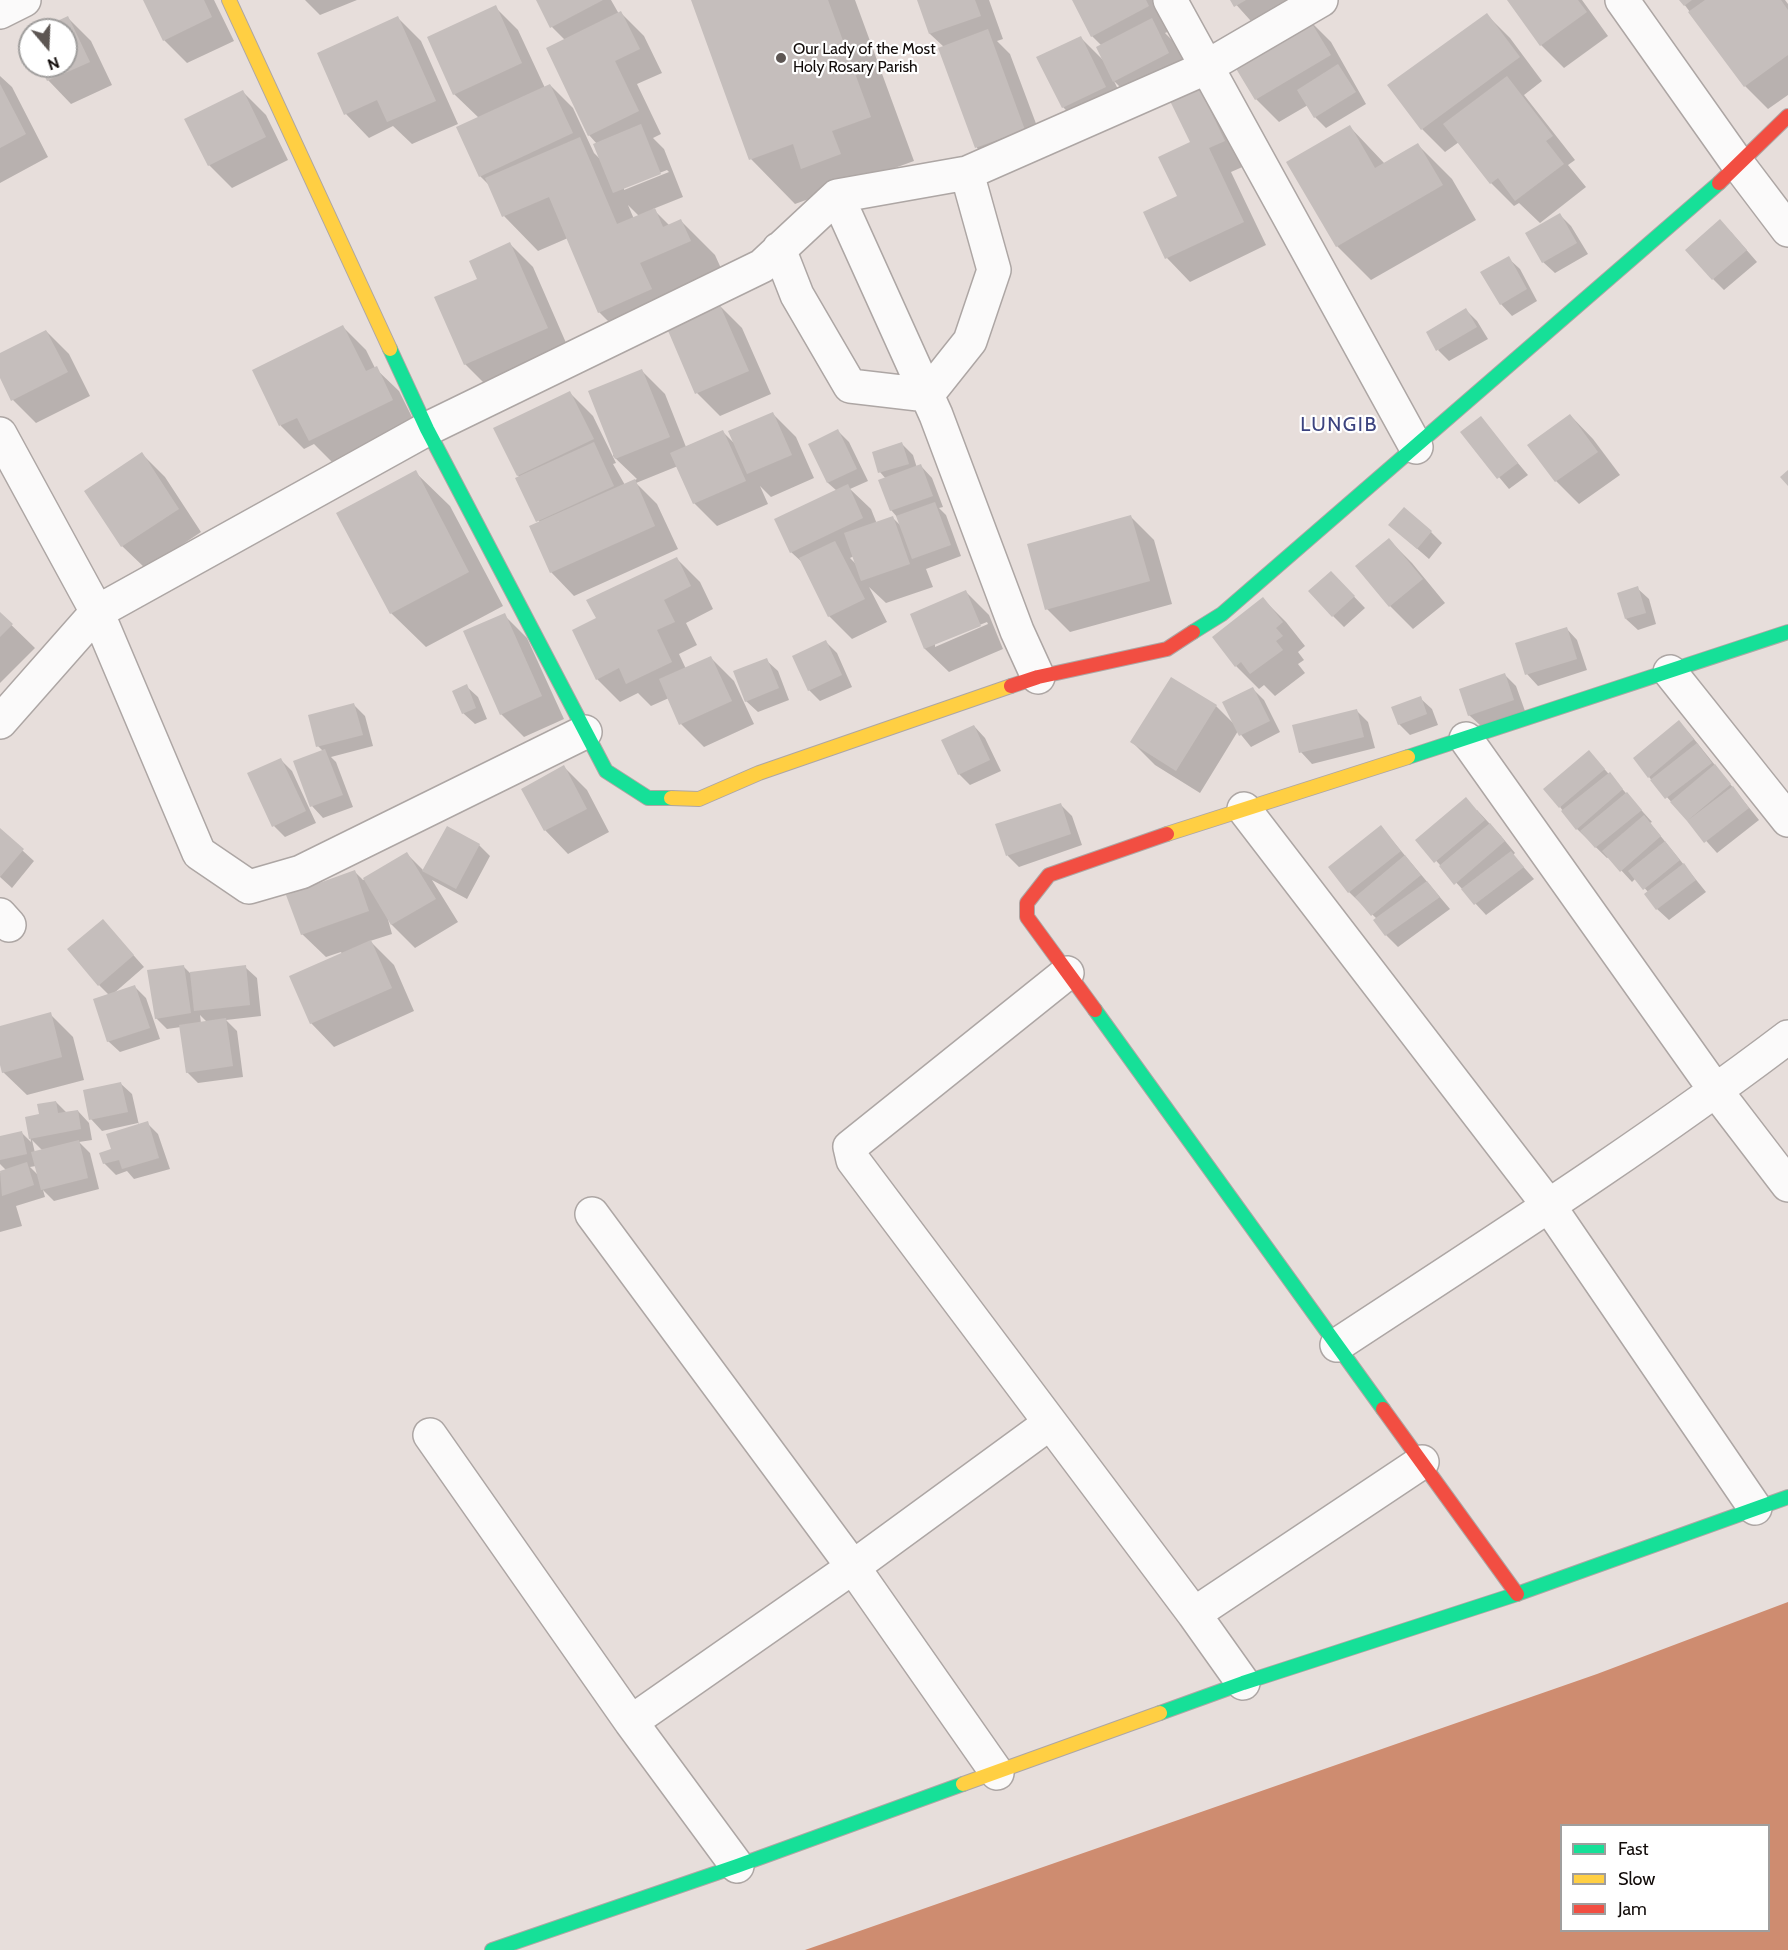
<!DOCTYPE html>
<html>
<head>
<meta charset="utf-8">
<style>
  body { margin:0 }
  #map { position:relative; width:1788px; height:1950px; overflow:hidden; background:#e7dedb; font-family:Cabin,sans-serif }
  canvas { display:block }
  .legend { position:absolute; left:1560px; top:1824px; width:210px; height:108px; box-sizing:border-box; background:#fff; border:2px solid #a09e9d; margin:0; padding:8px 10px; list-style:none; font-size:18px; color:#120c0a }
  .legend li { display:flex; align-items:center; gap:12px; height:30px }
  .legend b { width:30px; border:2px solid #a09e9d }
  .north { position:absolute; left:18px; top:18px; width:60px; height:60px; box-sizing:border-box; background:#fff; border:2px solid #a09e9d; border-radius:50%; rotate:161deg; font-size:16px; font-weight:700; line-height:24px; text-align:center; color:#120c0a }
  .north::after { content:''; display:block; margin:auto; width:21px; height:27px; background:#5d5653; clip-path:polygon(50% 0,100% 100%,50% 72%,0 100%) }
</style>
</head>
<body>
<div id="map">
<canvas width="1788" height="1950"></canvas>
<ul class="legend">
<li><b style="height:8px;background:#16e098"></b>Fast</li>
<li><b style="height:8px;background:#ffcf43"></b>Slow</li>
<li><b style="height:8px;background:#f24e42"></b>Jam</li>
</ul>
<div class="north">N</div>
</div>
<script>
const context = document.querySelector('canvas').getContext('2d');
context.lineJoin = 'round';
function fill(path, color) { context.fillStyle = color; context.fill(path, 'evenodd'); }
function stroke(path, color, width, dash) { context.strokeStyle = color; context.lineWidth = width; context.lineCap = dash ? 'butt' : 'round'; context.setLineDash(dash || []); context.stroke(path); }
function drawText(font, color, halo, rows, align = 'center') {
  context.font = font + ' Cabin,sans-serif'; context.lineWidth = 4.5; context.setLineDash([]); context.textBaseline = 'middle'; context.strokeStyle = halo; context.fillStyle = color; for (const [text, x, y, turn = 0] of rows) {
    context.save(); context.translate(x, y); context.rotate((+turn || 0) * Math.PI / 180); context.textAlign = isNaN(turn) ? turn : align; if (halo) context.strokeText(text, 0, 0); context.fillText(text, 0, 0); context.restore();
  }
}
const water = new Path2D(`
  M1788,1602V1950H805L1597,1674ZM1562,1826H1768V1930H1562Z`);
const shadow = new Path2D(`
  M145,0H214L234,41L187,63L164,40Z
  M305,0H357L320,15Z
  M537,0H611L619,14L621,13L644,36L662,73L637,84L661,134L653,138L664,149L683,197L653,209L670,226L681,221L715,255L724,275L719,305L742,328L771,394L720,416L697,393L669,331L633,346L599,312L568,238L538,251L504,216L491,187L480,176L479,118L454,94L495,7L518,30L545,88L550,85L573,108L594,153L602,161L597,144L589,135L565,40L552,27ZM667,170L669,172L624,190V187ZM628,205L639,216L634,219Z
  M692,0H855L914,161L795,204L751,159Z
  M918,0H989L1003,39L997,41L1010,54L1047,153L1000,171L977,148L940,49L944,47L930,34Z
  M1074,0H1156L1172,30L1165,33L1175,43L1191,76L1137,104L1114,81L1128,110L1086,131L1063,107L1080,37L1103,60L1102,46L1092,36Z
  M1232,0H1297L1259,30Z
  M1509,0H1582L1608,36L1564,68L1541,45Z
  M1681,0H1785L1788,4V95L1768,109L1745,86Z
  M1487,15L1510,38L1542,81L1524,95L1575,160L1568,165L1586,187L1540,223L1519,203L1514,206L1491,183L1459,142L1445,152L1422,129Z
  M68,18L91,41L112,85L71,104L48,80L42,66H66V30H42Z
  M398,18L421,41L458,124L412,144L393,126L369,138L346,114L319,54Z
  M1308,19L1331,42L1366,104L1326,128L1315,117L1308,105L1279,122L1256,99Z
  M0,76L12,87L48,157L0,183Z
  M1199,89L1222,112L1247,165L1231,172L1266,245L1190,282L1167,258L1145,213L1179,197L1192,143Z
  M243,92L266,115L288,160L232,188L209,165Z
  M1350,127L1385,164L1418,145L1452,179L1476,220L1371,280L1337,246Z
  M1560,215L1571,226L1588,254L1555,273L1543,262Z
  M1731,232L1757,262L1724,290L1713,279Z
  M510,244L533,267L570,352L488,387L465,364Z
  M1508,258L1520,269L1537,301L1512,316L1501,304Z
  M1466,310L1477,321L1488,339L1449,361L1438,350Z
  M343,327L366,350L375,368L399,391L415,423L333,463L314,444L304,449L281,426L254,370Z
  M46,331L69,354L90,396L36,423L13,400L0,375V354Z
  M642,371L665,394L686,447L723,432L734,443L773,414L796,437L814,478L771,497L760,486L768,504L717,526L694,503L678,466L636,483L657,504L678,549L574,596L551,572L540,523L518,475L570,393L593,416L616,463L613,464L625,485L637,479L613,456Z
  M1570,415L1593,439L1620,475L1579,504L1556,481L1529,445Z
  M1480,418L1528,475L1509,489L1462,433Z
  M838,431L849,442L868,481L850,489L871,509L877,524L893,518L902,527L898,518L891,510L886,479L880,472L902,444L913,455L917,468L921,466L932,478L943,507L939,508L946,515L961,556L926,569L933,587L886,603L869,587L887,622L852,639L829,616L804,564L791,552L837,491L828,483L810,444ZM854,556L857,565L850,558Z
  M142,454L165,477L201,532L146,569L122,546L86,491Z
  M415,472L450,506L503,606L426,647L391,613Z
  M1131,517L1154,540L1172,604L1070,632L1047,609Z
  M1390,525L1431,532L1442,543L1429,559Z
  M1389,540L1412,563L1445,603L1413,629L1390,606L1357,566Z
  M677,559L700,582L713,609L686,623L697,645L679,654L686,669L711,658L734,681L754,724L704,747L681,724L669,698L651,706L638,693L620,702L597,679L598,619Z
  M1342,584L1365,608L1344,627L1333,616Z
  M1637,588L1649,599L1656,624L1638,630L1626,619Z
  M966,592L989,615L1003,649L949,672L925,649L912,615ZM987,622L988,624L935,647V643Z
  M1263,599L1286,622L1305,646L1298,652L1304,660L1298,664L1305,673L1275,696L1264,685L1259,689L1236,666Z
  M0,614L35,648L0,683Z
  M504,615L527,638L564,719L524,737L501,714Z
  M1566,628L1577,640L1587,670L1538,686L1527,674Z
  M826,642L837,653L852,687L820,701L809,690Z
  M766,660L778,671L789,700L758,712L746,701Z
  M1505,675L1516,686L1525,711L1481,726L1469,715Z
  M466,686L478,697L487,719L475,724L463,713Z
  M1253,689L1264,700L1280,732L1251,747L1238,731L1200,793L1155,765L1132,742L1216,706L1233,723Z
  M1420,698L1432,709L1438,725L1410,735L1399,724Z
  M354,705L365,716L373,746L331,757L336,762L353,807L323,818L312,806L295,762L323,751L318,746Z
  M1357,711L1368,722L1375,748L1312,764L1301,752Z
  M1679,722L1690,734L1759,820L1717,853L1649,777Z
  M974,726L985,738L1001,771L970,785L959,774Z
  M1589,752L1652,822L1650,823L1706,892L1669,920L1657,909L1646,894L1648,892L1636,878L1632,882L1609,857L1607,858L1577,829L1560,807Z
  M280,759L292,771L316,823L285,837L274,826Z
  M564,767L587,790L609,832L568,854L545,830L523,789Z
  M1060,804L1072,816L1082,845L1019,867L1008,856L997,825Z
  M1477,810L1501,836L1515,853L1513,855L1534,879L1486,915L1417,840Z
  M1381,827L1450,909L1398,947L1386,935L1375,920L1377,919L1349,892Z
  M0,830L34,861L12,888L0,877Z
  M479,845L490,856L467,899L432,880L458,922L415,948L392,925L387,916L392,934L370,941L394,965L414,1011L334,1047L311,1023L291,977L342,954L341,952L326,957L302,934L355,872L363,880L407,854L424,871Z
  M103,921L144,967L113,994L135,987L146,998L160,1039L120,1052L108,1041L109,995L99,985Z
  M183,966L190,973L245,967L257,978L261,1016L226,1020L237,1031L243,1077L198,1083L187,1072L181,1027L167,1029L156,1018ZM200,1015L207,1022L201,1023Z
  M50,1014L73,1037L84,1080L27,1095L3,1072L0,1059V1027Z
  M120,1083L132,1094L139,1125L147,1123L158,1134L170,1169L134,1179L127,1171L116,1175L104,1163L113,1150L139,1125L138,1123L102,1131L91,1119Z
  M56,1102L67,1113L78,1111L89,1123L92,1140L79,1142L90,1153L99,1189L54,1201L43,1190L45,1197L16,1206L22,1226L0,1232V1173L7,1171L0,1164V1137L22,1133L31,1142L27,1118L40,1115ZM32,1140L43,1151L35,1153ZM36,1166L38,1175L30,1167Z`);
const building = new Path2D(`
  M143,0H204L212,17L163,41Z
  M536,0H603L550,28Z
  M691,0H828L871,117L832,131L841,154L801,169L793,144L749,160Z
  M917,0H975L981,16L929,34Z
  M1072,0H1146L1149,6L1091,37Z
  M1230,0H1246L1234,7Z
  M1507,0H1578L1587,12L1540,46Z
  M1679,0H1692L1684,6Z
  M1705,0H1781L1788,10V55L1744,87L1688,12Z
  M496,5L522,63L453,95L427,37Z
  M621,11L640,49L615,61L639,111L588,136L546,48Z
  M1487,13L1520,57L1421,130L1387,85Z
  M68,16L90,62L47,81L40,66H66V30H38Z
  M398,16L436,101L387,122L377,100L344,115L317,53Z
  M1308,17L1331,55L1255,100L1232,62Z
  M1152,18L1169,53L1113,82L1096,47Z
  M988,29L1025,130L975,148L938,48Z
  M1081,36L1106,87L1062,108L1036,57Z
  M1338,64L1356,92L1314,118L1297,90Z
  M1507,76L1553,136L1546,141L1564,164L1515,201L1498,178L1490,184L1443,124Z
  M0,84L26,134L0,148Z
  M550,84L573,133L479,177L456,127Z
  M1199,87L1225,141L1209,148L1244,222L1165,259L1143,212L1177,196L1158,157L1190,142L1170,101Z
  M243,90L266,137L208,166L184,119Z
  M641,124L661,174L613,193L593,144Z
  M1350,125L1375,168L1418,143L1443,185L1336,247L1286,162Z
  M580,137L617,224L655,208L663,227L681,219L691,241L640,263L652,289L598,313L549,197L502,217L485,178Z
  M1560,213L1577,243L1542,263L1525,233Z
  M1720,219L1747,250L1712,280L1685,250Z
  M510,242L548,328L464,365L434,297L477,279L469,261Z
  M1509,256L1527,289L1500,305L1480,272Z
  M719,303L749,371L695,394L666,326Z
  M1466,308L1477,327L1436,351L1426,332Z
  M343,325L366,371L377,366L393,400L309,441L297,418L279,426L252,370Z
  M46,330L68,372L11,401L0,378V353Z
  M642,369L670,437L615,459L588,391Z
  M570,391L594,439L517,476L493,428Z
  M773,412L792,455L747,474L728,431Z
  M1570,414L1598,452L1555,482L1527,445Z
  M1481,416L1518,463L1497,479L1460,432Z
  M838,429L857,469L827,483L808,444Z
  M723,430L746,481L693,504L670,453Z
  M594,442L614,486L536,522L515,478Z
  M902,442L909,464L878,473L872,452Z
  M142,452L179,509L121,547L84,491Z
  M921,464L933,496L890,511L878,480Z
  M416,470L469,572L390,614L336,513Z
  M1788,470V486L1780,477Z
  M635,479L655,526L550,573L529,526Z
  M848,484L863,518L790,553L774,519Z
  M935,502L951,545L912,559L896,516Z
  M1404,507L1432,531L1417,549L1388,525Z
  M1131,515L1150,581L1045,610L1027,544Z
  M893,516L910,564L861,581L844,533Z
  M1389,538L1423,579L1389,607L1355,566Z
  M835,541L865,599L828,617L799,558Z
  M677,557L691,586L664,600L675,622L657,630L672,662L626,684L619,668L596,680L572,630L596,618L586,600Z
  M1331,571L1355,596L1332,617L1308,591Z
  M1638,586L1646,613L1625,619L1617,593Z
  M966,590L981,626L924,649L910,614Z
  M1263,597L1283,622L1276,628L1283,636L1276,641L1283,650L1250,674L1241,662L1235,667L1212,637Z
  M0,612L13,624L0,637Z
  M505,613L542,696L500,715L463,631Z
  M1567,627L1577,659L1525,675L1515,643Z
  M826,640L842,675L808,691L792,656Z
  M711,656L732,701L679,725L659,679Z
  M767,658L779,688L745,702L733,671Z
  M1505,673L1514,700L1468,716L1459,689Z
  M1171,677L1217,705L1176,771L1130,742Z
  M467,684L476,708L462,714L452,691Z
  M1253,687L1270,721L1239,736L1222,702Z
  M1421,696L1427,714L1398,725L1391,707Z
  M354,703L363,735L316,747L308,715Z
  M1357,709L1364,737L1299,753L1292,725Z
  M1679,720L1694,739L1648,778L1633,758Z
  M974,725L990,760L958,775L941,740Z
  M1697,743L1712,763L1665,799L1650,780Z
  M325,749L343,795L310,807L293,761Z
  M1589,750L1605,769L1559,808L1543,789Z
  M281,758L306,811L272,827L247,773Z
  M1715,764L1731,784L1687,821L1670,802Z
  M564,765L587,809L544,831L521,789Z
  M1610,772L1623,789L1576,830L1561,811Z
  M1733,786L1749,808L1704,843L1687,821Z
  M1627,792L1642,810L1595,848L1580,831Z
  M1466,797L1485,820L1434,863L1415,840Z
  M1061,803L1071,834L1006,856L995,824Z
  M1644,815L1661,836L1620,872L1602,851Z
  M1490,823L1505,841L1454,885L1439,866Z
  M1381,825L1401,851L1348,893L1328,867Z
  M447,826L480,844L456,889L422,871Z
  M0,828L24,849L0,877Z
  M1665,841L1680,860L1643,890L1628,871Z
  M1511,851L1524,867L1474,905L1461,889Z
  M407,852L436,899L391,925L363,878Z
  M1405,855L1421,875L1371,916L1355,897Z
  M1684,863L1696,880L1656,910L1644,894Z
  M355,870L369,911L301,935L286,895Z
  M1427,881L1440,897L1385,936L1373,920Z
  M103,919L134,955L98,986L67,949Z
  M371,940L392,988L310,1024L289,976Z
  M184,965L191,1013L155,1019L147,970Z
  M246,965L250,1005L194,1011L190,972Z
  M135,985L150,1028L107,1042L93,999Z
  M51,1012L62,1057L2,1073L0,1065V1026Z
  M226,1018L233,1066L186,1073L179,1025Z
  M121,1082L128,1112L89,1120L83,1090Z
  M56,1101L58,1113L78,1110L81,1129L29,1139L25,1117L39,1114L37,1104Z
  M148,1121L159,1158L122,1169L119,1160L103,1164L99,1153L111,1149L106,1134Z
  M22,1131L27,1154L0,1160V1136Z
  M79,1140L88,1178L41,1190L31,1152Z
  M27,1162L34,1185L2,1196L0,1171Z`);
const street = new Path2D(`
  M1170,0L1416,447
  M1622,0L1738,164L1788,230
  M0,12L24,0
  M837,196L936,415L1017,631L1038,677
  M779,249L797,295L850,386L927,395L970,341L994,270L967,173
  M0,434L97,612L199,853L249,887L301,872L585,732
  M1670,672L1788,820
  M0,722L97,612L427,429L762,266L837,196L967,173L1201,70L1321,0
  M1466,739L1716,1091L1788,1185
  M1244,809L1549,1206L1755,1508
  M0,915L9,925
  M1067,973L850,1147L853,1160L1194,1614L1243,1683
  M592,1214L853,1567L997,1773
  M1337,1345C1489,1245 1643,1147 1788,1037
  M430,1435L631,1722L737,1866
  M1194,1614L1422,1462
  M631,1722L853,1567L1050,1423`);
const fast = new Path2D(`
  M390,349L427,429L606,771L648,798H671
  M1193,632L1222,614L1719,183
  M1408,757L1788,632
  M1095,1010L1383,1409
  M1160,1713L1243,1683L1517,1594L1788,1497
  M492,1950L737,1866L963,1784`);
const slow = new Path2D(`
  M229,0L390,349
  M671,798L699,799L759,773L1011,686
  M1167,834L1408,757
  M963,1784L1160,1713`);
const jam = new Path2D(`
  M1719,183L1788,116
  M1011,686L1038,677L1167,649L1193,632
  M1095,1010L1027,917V903L1049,875L1167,834
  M1383,1409L1517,1594`);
const markers = [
  [781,58,6,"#5d5653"]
];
const poiNames = [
  ["Our Lady of the Most",793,49],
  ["Holy Rosary Parish",793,67]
];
const quarterNames = [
  ["LUNGIB",1339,425]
];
fill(water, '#ce8c70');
fill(shadow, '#0003');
fill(building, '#c5bebc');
stroke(street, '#ada6a4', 36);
stroke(fast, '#ada6a4', 16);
stroke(slow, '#ada6a4', 16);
stroke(jam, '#ada6a4', 16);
stroke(street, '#fbfafa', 33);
stroke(fast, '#16e098', 14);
stroke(slow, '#ffcf43', 14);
stroke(jam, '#f24e42', 14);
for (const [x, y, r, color] of markers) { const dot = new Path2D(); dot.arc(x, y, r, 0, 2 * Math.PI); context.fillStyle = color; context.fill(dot); stroke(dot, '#fff', 2); }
drawText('16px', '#120c0a', '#fff', poiNames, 'left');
context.letterSpacing = '1.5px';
drawText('20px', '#3c437f', '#fff', quarterNames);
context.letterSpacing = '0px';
</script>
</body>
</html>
